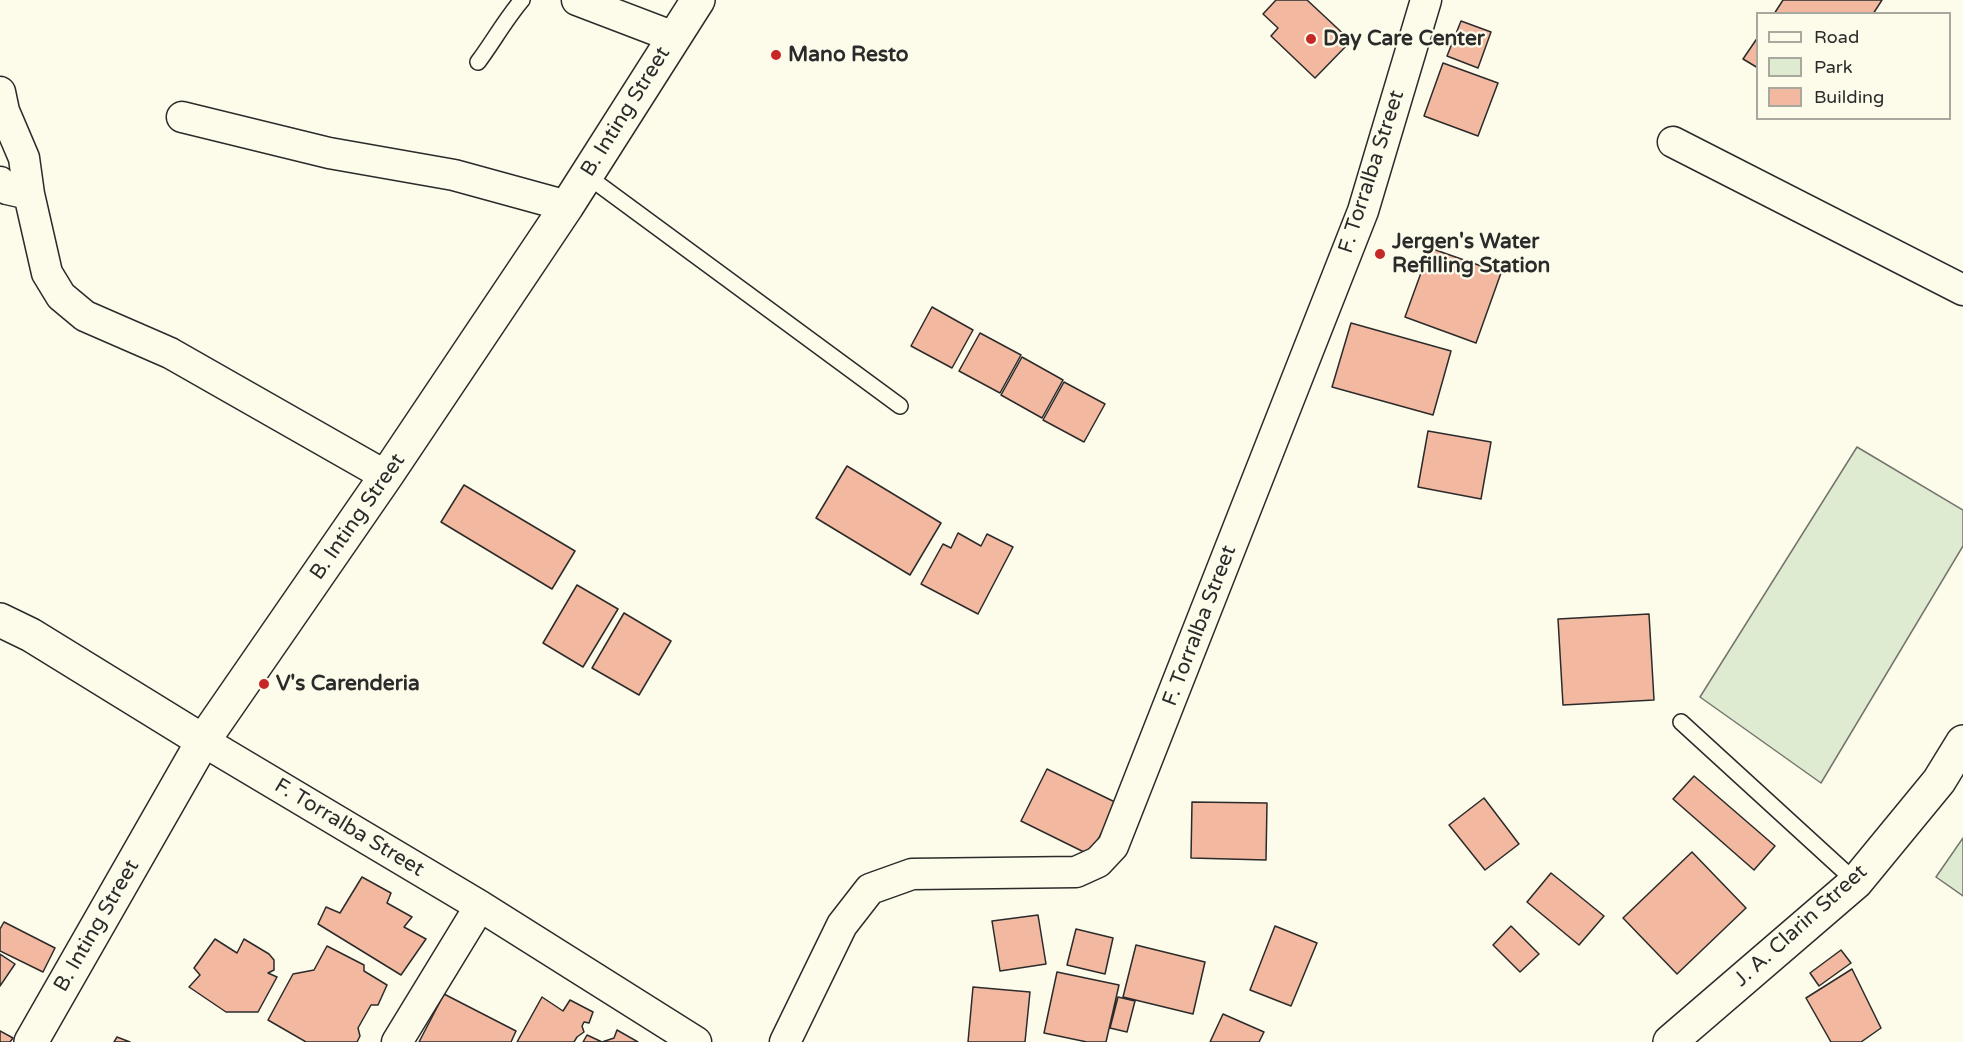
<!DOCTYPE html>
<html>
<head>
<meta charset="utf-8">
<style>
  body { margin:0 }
  #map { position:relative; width:1963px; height:1042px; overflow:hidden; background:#fdfbea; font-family:"Varela Round",sans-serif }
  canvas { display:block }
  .legend { position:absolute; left:1756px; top:12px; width:195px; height:108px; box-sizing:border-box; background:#fdfbea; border:2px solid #a9a89e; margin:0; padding:8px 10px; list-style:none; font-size:18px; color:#2b2b2b }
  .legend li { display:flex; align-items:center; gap:12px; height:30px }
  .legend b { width:30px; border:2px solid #a9a89e }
</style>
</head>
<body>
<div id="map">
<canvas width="1963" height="1042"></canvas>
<ul class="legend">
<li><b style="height:8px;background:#fdfbea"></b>Road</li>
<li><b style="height:16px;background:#deebd1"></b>Park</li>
<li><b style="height:16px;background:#f2b8a0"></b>Building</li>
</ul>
</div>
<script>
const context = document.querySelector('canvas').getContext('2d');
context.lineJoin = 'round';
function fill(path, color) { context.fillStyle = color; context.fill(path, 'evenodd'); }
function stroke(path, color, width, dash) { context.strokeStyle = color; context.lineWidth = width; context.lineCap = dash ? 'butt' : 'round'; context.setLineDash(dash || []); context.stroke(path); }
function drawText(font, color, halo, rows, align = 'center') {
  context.font = font + ' "Varela Round",sans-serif'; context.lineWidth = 4.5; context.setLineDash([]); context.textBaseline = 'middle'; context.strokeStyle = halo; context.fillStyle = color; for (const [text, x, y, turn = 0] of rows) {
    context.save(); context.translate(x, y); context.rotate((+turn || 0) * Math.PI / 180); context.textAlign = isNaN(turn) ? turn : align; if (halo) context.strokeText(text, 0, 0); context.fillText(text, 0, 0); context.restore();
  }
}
const green = new Path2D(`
  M1857,447L1963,510V546L1821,783L1700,697Z
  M1963,838V896L1936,877Z`);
const building = new Path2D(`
  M1276,0H1307L1351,41L1315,78L1271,36L1278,28L1263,14Z
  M1783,0H1882L1873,14H1774Z
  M1461,21L1491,32L1478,68L1447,56Z
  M1758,37V68L1743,59Z
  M1443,63L1498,83L1478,136L1424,116Z
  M1430,248L1501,273L1476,343L1405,317Z
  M932,307L973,330L952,368L911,346Z
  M1351,323L1451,351L1433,415L1332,387Z
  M980,333L1021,355L1000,393L959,371Z
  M1022,357L1063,380L1042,418L1001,395Z
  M1064,382L1105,404L1084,442L1043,420Z
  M1428,431L1491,442L1481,499L1418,487Z
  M847,466L941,523L910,575L816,518Z
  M464,485L575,551L552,589L441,522Z
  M958,533L981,546L987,534L1013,547L978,614L921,584L943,544L951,548Z
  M577,585L618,609L583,667L543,643Z
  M624,613L671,641L639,695L592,668Z
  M1649,614L1654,700L1563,705L1558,619Z
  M1047,769L1117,803L1090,855L1021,821Z
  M1694,776L1775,846L1754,870L1673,799Z
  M1484,798L1519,844L1485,870L1449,825Z
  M1192,802L1267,803L1266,860L1191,858Z
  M1692,852L1746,908L1677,974L1623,918Z
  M1551,873L1604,916L1579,945L1527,902Z
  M362,877L391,893L387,903L412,917L404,927L426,939L401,975L318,924L326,907L340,913Z
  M1038,915L1046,964L1000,971L992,921Z
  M4,922L55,948L43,972L0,951V929Z
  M1275,926L1317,943L1291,1006L1250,990Z
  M1511,926L1539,954L1520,972L1493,945Z
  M1076,929L1113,938L1105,974L1067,965Z
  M215,939L237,953L244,939L269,954L274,960V970L268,973L277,977L258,1012H226L189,987L200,975L194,968Z
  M1136,945L1205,962L1193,1014L1123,997Z
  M327,946L364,965V971L387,985L378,1005H371L358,1028L360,1036L357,1042H306L268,1020L293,974L314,970Z
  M1841,950L1851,963L1819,986L1810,973Z
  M0,954L15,964L0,986Z
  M1852,969L1881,1028L1861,1042H1831L1806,998Z
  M1057,972L1119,985L1106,1042H1087L1044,1033Z
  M973,987L1030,992L1025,1042H968Z
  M444,994L516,1031L511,1042H419Z
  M542,997L563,1011L570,1000L593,1012L589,1023L584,1022L582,1026L584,1032L577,1037L574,1042H517Z
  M1118,997L1135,1001L1127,1032L1110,1028Z
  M1223,1014L1264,1032L1259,1042H1210Z
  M617,1030L638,1042H583L587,1035L602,1042L614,1038Z
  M0,1031L13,1038L10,1042H0Z
  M117,1037L130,1042H114Z`);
const lane = new Path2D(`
  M478,62C493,42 505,20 522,0
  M586,175L900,406
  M1681,722L1856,882`);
const street = new Path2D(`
  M577,0L674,37
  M0,92L4,111L24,158L29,194L47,273L61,296L85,316L170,353L386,476
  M182,117L329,153L454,175L567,206
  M1673,142L1963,290
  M0,182L7,189L29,194
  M203,741L480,906L696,1042
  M397,1042L480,906
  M785,1042L842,925L870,889L912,874L1076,872L1098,862L1113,846L1363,211L1426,0`);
const secondary = new Path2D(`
  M0,620L31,635L203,741
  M31,1042L203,741L386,476L567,206L698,0
  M1670,1042L1856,882L1939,781L1963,742`);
const markers = [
  [1311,39,6,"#c62828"],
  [776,55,6,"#c62828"],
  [1380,254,6,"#c62828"],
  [264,684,6,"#c62828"]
];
const poiNames = [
  ["Day Care Center",1323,39],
  ["Mano Resto",788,55],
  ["Jergen's Water",1392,242],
  ["Refilling Station",1392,266],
  ["V's Carenderia",276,684]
];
const streetNames = [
  ["B. Inting Street",626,112,-58],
  ["F. Torralba Street",1372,172,-72],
  ["B. Inting Street",358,517,-55],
  ["F. Torralba Street",1200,626,-69],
  ["F. Torralba Street",349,828,31],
  ["B. Inting Street",97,926,-60],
  ["J. A. Clarin Street",1801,926,-42]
];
fill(green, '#deebd1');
stroke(green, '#74746e', 1.5);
fill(building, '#f2b8a0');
stroke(building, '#2b2b2b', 1.5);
stroke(lane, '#2b2b2b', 18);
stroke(street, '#2b2b2b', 33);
stroke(secondary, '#2b2b2b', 36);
stroke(lane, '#fdfbea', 15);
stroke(street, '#fdfbea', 30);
stroke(secondary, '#fdfbea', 33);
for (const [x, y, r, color] of markers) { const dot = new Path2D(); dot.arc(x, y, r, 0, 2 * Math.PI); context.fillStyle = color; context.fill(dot); stroke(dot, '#fdfbea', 2); }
drawText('bold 21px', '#2b2b2b', '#fdfbea', poiNames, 'left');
drawText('21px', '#2b2b2b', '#fdfbea', streetNames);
</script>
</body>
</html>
